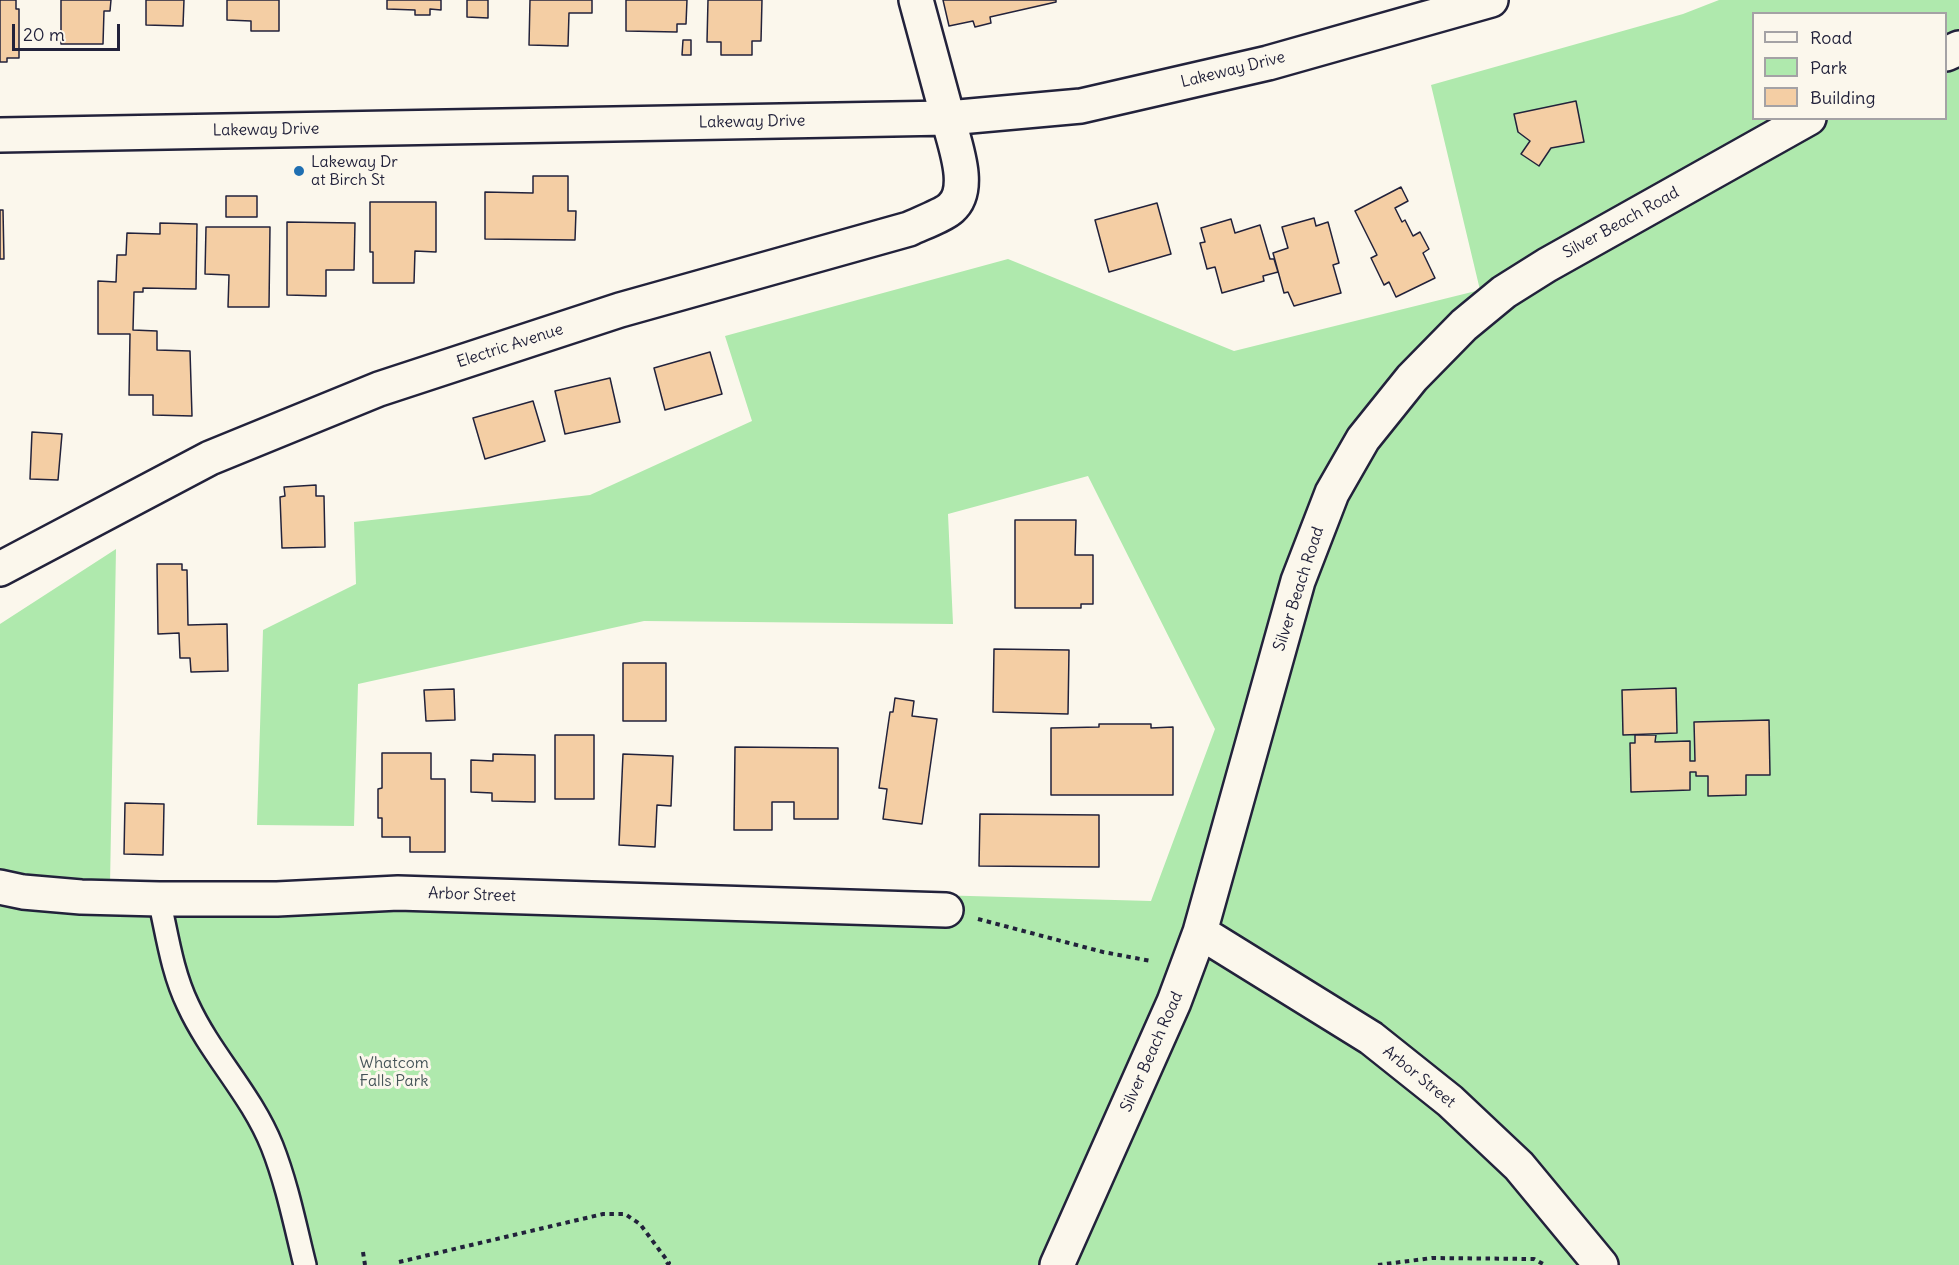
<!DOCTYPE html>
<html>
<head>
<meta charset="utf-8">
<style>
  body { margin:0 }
  #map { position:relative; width:1959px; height:1265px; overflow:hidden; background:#fbf7ec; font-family:Delius,sans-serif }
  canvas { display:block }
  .legend { position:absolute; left:1752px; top:12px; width:195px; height:108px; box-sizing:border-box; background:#fbf7ec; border:2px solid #a4a2a5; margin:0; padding:8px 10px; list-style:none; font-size:18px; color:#22223b }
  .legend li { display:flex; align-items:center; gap:12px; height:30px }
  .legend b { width:30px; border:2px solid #a4a2a5 }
  .scale { position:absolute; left:12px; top:24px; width:108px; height:27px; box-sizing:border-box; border:3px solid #22223b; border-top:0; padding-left:8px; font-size:18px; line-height:21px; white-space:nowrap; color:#22223b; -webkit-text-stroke:4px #fbf7ec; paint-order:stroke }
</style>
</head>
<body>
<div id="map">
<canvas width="1959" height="1265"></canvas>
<ul class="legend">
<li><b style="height:8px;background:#fbf7ec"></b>Road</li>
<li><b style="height:16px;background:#afe9ad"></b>Park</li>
<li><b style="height:16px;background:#f4cea4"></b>Building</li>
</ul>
<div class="scale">20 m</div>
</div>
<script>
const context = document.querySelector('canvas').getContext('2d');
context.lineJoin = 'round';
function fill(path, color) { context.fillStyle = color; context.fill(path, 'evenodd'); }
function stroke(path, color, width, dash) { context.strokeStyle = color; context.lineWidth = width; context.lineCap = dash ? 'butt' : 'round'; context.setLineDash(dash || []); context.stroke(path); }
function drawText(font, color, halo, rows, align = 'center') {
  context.font = font + ' Delius,sans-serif'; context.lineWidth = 6; context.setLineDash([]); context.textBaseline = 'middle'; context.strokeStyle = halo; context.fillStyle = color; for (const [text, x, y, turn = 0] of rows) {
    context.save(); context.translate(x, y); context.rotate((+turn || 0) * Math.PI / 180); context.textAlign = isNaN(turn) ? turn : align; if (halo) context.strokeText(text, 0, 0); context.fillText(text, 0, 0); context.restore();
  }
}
const green = new Path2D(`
  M1719,0H1959V1265H0V624L116,549L110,885H290L391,880L1151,901L1215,729L1088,476L948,514L953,624L644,621L358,684L354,826L257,825L263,630L356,584L354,522L590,495L752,421L725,336L1008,259L1234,351L1480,290L1431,85L1683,14ZM1754,14H1946V118H1754Z`);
const building = new Path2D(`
  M0,0H16V9H19V58H7V62H0Z
  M61,0H111L110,11H104L103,44H61Z
  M146,0H184L183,26L146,25Z
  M227,0H279V31H251V21L227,20Z
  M387,0H441V10L430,9V15H415V10L387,9Z
  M467,0H488V18L467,17Z
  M530,0H592V13H569L568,46L529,45Z
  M626,0H687L686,24H677V32L626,31Z
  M708,0H762L761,41H752V55H721V42H707Z
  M943,0H1056V2L990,17L991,23L975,27L973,21L949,26Z
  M683,40H691V55H682Z
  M1576,101L1584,142L1551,148L1539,166L1521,154L1530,141L1518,132L1514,114Z
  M533,176H568V211H576L575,240L485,239V192L533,193Z
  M1401,187L1408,201L1395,208L1402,222L1405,220L1413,236L1420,232L1429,249L1423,253L1435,278L1396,297L1389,282L1384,285L1371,258L1377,255L1355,211Z
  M226,196H257V217H226Z
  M370,202H436V252L415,251L414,283H373V252H370Z
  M1157,203L1171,254L1109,272L1095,220Z
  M0,210H3L4,259H0Z
  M1314,218L1316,226L1328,222L1339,263L1333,265L1341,293L1294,306L1288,292L1284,293L1273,253L1288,248L1282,227Z
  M1231,219L1235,233L1260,225L1270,259H1274L1278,272L1263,276L1264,281L1222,293L1215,267L1207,269L1200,243L1205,242L1201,228Z
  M287,222L355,223L354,270H326V296L287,295Z
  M160,223L197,224L196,289L143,288V292H134L133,330L157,331V350L190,351L192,416L153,415V395H129L130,334H98V281L116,282L117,255H126L127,233L160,234Z
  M206,227H270L269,307H228L229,275L205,274Z
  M710,352L722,394L665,410L654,368Z
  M610,378L620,422L565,434L555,391Z
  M533,401L545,441L485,459L473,418Z
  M32,432L62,434L58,480L30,479Z
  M316,485V496H324L325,547L282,548L280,497L285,496L284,487Z
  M1015,520H1076L1075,555H1093V604H1081V608H1015Z
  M157,564H182V570H187L188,625L227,624L228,671L191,672L190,658H180L179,633L158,634Z
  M994,649L1069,650L1068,714L993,712Z
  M623,663H666V721H623Z
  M1676,688L1677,733L1623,735L1622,690Z
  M454,689L455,720L426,721L424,690Z
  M895,698L914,701L912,716L937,719L922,824L883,819L887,789L879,788L890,712H893Z
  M1769,720L1770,775H1746V795L1708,796V776H1696V772H1690V790L1631,792L1630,743H1635V735H1656L1655,742L1690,741V761H1695L1694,722Z
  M1099,724H1151V728L1173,727V795H1051V728L1099,727Z
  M555,735H594V799H555Z
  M735,747L838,748V819H794V802H772V830H734Z
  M382,753H431V779H445V852H410V837H382V818H378V789L382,788Z
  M493,754L535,755V802L492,801V793L471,792V760L493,761Z
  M623,754L673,756L671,806L657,805L655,847L619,845Z
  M125,803L164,804L163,855L124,854Z
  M980,814L1099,815V867L979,866Z`);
const path = new Path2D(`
  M978,919L1103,952L1151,961
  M363,1252L365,1265
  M399,1262L603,1214H625L640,1224L669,1263L666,1265
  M1378,1265L1432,1258L1534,1259L1545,1265`);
const lane = new Path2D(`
  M159,899C167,934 172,972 188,1005C211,1055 251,1094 272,1146C287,1184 295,1225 305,1265`);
const street = new Path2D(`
  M916,0L948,118
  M1946,54L1959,48
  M0,887L23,892L81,897L159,899H277L398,893L946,910
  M1200,932L1371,1038L1450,1101L1519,1166L1601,1265
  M1057,1265L1174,1002L1200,932L1298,581L1332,493L1363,439L1412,378L1464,325L1504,292L1547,265L1809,118`);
const secondary = new Path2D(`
  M0,135L948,118L1081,106L1268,63L1491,0
  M0,569L210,458L379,389L620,310L909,229C919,224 944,215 951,208C973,189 954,143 948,118`);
const markers = [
  [299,171,6,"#1f6fb2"]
];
const streetNames = [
  ["Lakeway Drive",1233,70,-14],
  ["Lakeway Drive",752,122,-1],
  ["Lakeway Drive",266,130,-1],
  ["Silver Beach Road",1621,223,-29],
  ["Electric Avenue",510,346,-18],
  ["Silver Beach Road",1299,589,-72],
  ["Arbor Street",472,895,2],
  ["Silver Beach Road",1152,1052,-66],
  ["Arbor Street",1419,1077,39]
];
const poiNames = [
  ["Lakeway Dr",311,162],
  ["at Birch St",311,180]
];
const parkNames = [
  ["Whatcom",394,1063],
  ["Falls Park",394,1081]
];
fill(green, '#afe9ad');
fill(building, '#f4cea4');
stroke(building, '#22223b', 1.5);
stroke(lane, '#22223b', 26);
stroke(street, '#22223b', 38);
stroke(secondary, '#22223b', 38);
stroke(path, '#22223b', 4, [4.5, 4.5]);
stroke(lane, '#fbf7ec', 21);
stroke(street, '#fbf7ec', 33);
stroke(secondary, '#fbf7ec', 33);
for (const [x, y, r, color] of markers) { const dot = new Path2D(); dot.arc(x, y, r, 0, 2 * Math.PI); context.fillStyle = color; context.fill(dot); stroke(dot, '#fbf7ec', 2); }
drawText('16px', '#22223b', '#fbf7ec', streetNames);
drawText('16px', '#22223b', '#fbf7ec', poiNames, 'left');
drawText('16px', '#455458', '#fbf7ec', parkNames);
</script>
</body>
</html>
